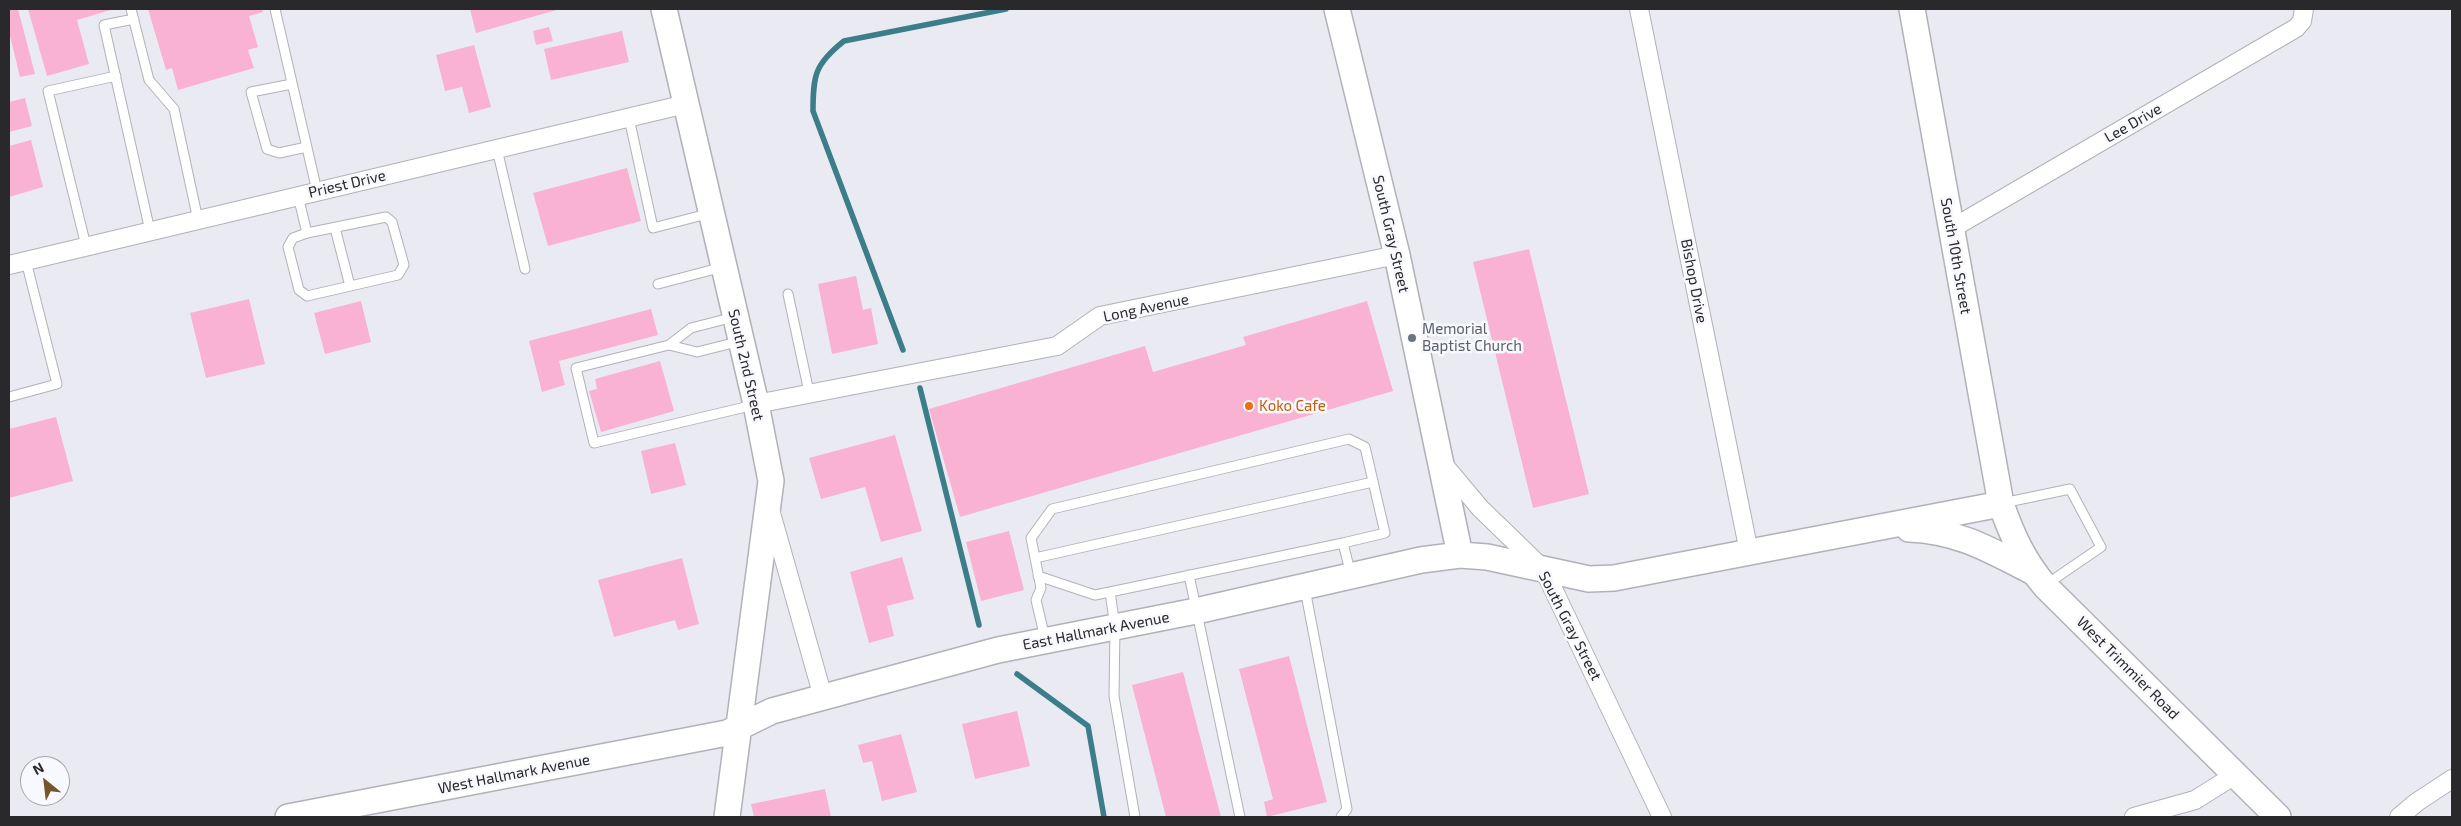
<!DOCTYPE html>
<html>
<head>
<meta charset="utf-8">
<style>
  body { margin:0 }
  #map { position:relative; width:2461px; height:826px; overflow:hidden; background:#eaebf2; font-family:"Exo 2",sans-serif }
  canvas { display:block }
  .frame { position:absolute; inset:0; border:10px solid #29292b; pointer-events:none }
  .north { position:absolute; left:20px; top:756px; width:50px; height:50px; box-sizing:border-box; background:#f8f8ff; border:1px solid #a5a5aa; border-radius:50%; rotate:331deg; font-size:14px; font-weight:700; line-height:20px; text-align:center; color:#29292b }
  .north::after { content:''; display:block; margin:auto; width:18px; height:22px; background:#76542c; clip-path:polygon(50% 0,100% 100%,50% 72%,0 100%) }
</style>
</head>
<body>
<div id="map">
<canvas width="2461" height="826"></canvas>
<div class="frame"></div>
<div class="north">N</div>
</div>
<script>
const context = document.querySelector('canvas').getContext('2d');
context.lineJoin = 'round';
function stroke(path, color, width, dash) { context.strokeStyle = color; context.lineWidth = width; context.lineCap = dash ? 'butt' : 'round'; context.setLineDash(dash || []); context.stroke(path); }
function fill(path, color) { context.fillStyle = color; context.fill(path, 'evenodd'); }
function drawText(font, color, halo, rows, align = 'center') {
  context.font = font + ' "Exo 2",sans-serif'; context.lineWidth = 5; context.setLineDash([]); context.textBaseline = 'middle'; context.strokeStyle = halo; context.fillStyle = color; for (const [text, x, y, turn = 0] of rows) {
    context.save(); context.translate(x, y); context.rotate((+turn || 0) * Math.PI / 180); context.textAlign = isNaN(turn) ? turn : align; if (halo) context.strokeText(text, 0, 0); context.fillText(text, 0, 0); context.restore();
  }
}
const stream = new Path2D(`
  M903,350L813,111C813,75 815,64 844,41L1006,9
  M920,388L979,625
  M1017,674L1088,726L1104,817`);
const building = new Path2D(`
  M9,9H18L35,74L20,77L9,32Z
  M28,9H114L77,20L89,64L47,76Z
  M148,9H262L263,12L249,16L258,47L248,50L254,68L178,90L172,68L166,70Z
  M470,9H560L476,33Z
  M549,27L553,41L536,45L533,31Z
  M622,31L629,62L551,80L544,49Z
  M474,45L491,107L469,113L462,87L445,91L436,55Z
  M25,98L32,126L9,132V102Z
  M31,140L43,187L9,197V146Z
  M627,168L641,221L548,246L533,193Z
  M1529,249L1589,494L1533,508L1473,262Z
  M856,276L863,310L871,308L878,344L832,354L818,284Z
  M249,299L265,364L206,378L190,313Z
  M361,301L371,342L325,354L314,313Z
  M1367,301L1393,391L960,517L929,409L1145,346L1153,372L1246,345L1243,337Z
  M651,309L658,335L559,361L565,385L542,392L529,341Z
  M660,361L674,411L601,432L589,391L597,389L595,379Z
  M56,417L73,481L9,498V429Z
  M895,435L922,531L881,542L865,487L821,499L809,458Z
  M675,443L686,485L651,494L641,451Z
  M1009,531L1024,590L981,601L966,542Z
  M902,557L914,599L887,606L894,636L869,643L850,572Z
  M682,558L699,624L678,630L675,620L614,637L598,580Z
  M1289,656L1327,802L1267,817L1264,802L1273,799L1239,669Z
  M1183,672L1221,817H1166L1132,685Z
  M1017,711L1030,766L975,779L962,724Z
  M901,734L917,792L882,801L872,761L863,763L858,745Z
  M825,789L831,817H754L751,804Z`);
const lane = new Path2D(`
  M131,9L149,80L174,109L198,220
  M275,9L317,191
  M134,19L104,25L150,231
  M292,84L251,92L267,149L279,153L307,147
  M629,118L653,228L711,213
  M497,149L525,269
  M298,196L307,233L293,238L288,247L299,290L307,296L398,275L404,265L392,222L386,217L307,233
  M335,228L350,286
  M86,246L48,91L116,76
  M658,284L723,267
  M788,294L809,392
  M741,341L697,352L669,345L576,368L594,443L754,405
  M669,345L691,328L734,317
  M9,397L57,384L26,261
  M2003,503L2070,489L2101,547L2047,584
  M1035,558L1373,482
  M1189,575L1240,817
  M1038,576L1095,595L1110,592
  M1305,589L1347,809L1341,817
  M1045,638L1036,600L1041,588L1031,538L1052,509L1349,439L1365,447L1385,533L1343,543L1351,575
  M1135,817L1114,696L1115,627L1110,592L1343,543`);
const street = new Path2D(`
  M1639,9L1749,552
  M1951,229L2296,28L2302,21L2304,9
  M9,265L686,104
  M756,404L1057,346L1100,316L1397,255
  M1444,465L1480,508L1544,570L1662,817
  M771,513L823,697
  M2134,817L2195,800L2235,775
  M2399,817L2417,802L2452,779`);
const secondary = new Path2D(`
  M664,9L756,404L771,481L727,817
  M1337,9L1397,255L1460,555
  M1912,9L2001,504C2012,535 2023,560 2045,586L2278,817
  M1909,529C1959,531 1990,550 2033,572
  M288,817L727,733L772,711L998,650L1196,611L1421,560L1460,555L1487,557L1589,579L1614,578L2001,504`);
const markers = [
  [1412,338,5,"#6b7280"],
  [1249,406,5,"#e8710a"]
];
const streetNames = [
  ["Lee Drive",2133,123,-30],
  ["Priest Drive",347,184,-13],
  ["South Gray Street",1391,234,77],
  ["South 10th Street",1956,256,80],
  ["Bishop Drive",1694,281,79],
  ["Long Avenue",1146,308,-12],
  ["South 2nd Street",746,365,77],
  ["South Gray Street",1570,626,63],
  ["East Hallmark Avenue",1096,631,-11],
  ["West Trimmier Road",2128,668,45],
  ["West Hallmark Avenue",514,774,-11]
];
const worshipNames = [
  ["Memorial",1422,329],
  ["Baptist Church",1422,346]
];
const foodNames = [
  ["Koko Cafe",1259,406]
];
stroke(stream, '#3b7e8a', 5.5);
fill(building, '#f9b2d2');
stroke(lane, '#b1b1b8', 11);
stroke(street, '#b1b1b8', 20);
stroke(secondary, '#b1b1b8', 28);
stroke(lane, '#fff', 9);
stroke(street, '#fff', 18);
stroke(secondary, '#fff', 25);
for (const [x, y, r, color] of markers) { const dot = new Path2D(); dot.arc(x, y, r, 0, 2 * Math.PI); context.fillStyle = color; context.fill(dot); stroke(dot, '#f8f8ff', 2); }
drawText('15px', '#29292b', '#f8f8ff', streetNames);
drawText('15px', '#5b616d', '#f8f8ff', worshipNames, 'left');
drawText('15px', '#c56008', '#f8f8ff', foodNames, 'left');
</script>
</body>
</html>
